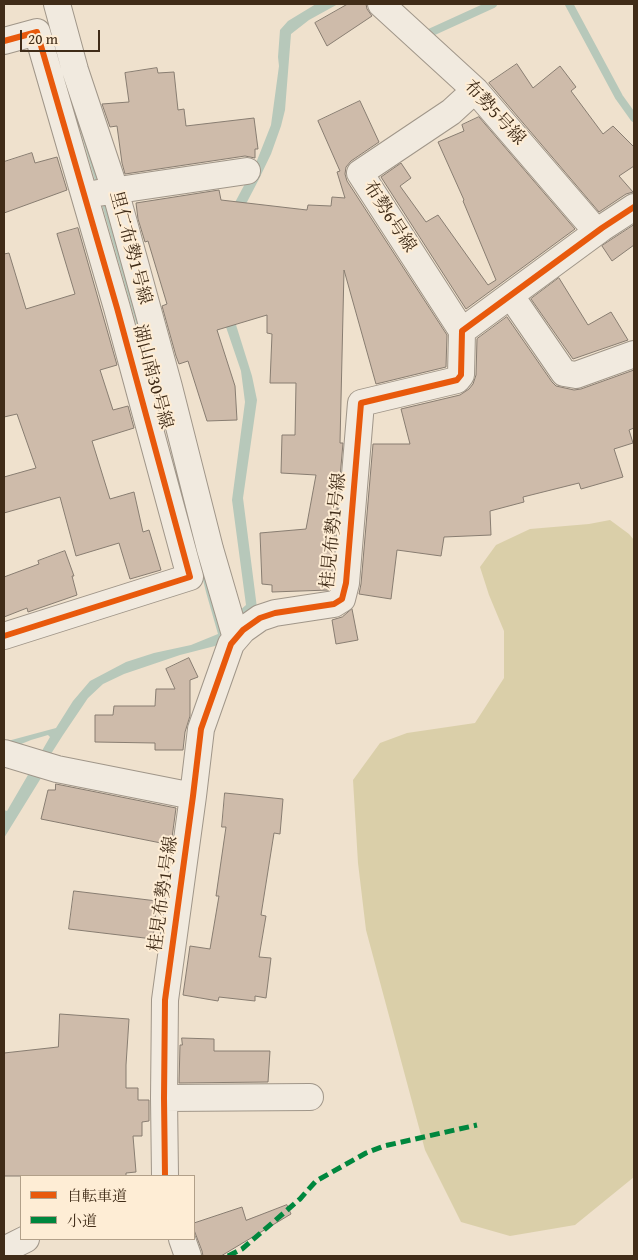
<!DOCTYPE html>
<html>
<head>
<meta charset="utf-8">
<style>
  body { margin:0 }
  #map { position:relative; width:638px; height:1260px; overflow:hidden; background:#efe1cd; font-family:"Gentium Book Plus","Noto Serif JP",serif }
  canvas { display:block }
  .frame { position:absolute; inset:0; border:5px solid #402c18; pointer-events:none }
  .legend { position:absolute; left:20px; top:1175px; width:175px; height:65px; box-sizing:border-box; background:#feedd5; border:1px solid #b2a089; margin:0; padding:6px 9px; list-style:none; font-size:15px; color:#402c18 }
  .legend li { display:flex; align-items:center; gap:10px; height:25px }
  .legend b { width:25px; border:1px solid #b2a089 }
  .scale { position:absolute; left:20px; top:30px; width:80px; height:22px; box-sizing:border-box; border:2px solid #402c18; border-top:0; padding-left:6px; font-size:15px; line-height:18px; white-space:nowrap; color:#402c18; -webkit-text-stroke:4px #feedd5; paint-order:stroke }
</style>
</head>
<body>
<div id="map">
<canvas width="638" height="1260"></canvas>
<div class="frame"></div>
<ul class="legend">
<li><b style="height:6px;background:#e8590c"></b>自転車道</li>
<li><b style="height:6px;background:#00873e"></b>小道</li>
</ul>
<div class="scale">20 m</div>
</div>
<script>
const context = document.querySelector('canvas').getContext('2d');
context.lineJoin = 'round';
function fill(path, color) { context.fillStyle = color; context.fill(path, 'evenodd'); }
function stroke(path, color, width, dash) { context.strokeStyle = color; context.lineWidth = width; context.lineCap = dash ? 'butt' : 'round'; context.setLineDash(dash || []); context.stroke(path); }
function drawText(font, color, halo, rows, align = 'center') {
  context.font = font + ' "Gentium Book Plus","Noto Serif JP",serif'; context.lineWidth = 4; context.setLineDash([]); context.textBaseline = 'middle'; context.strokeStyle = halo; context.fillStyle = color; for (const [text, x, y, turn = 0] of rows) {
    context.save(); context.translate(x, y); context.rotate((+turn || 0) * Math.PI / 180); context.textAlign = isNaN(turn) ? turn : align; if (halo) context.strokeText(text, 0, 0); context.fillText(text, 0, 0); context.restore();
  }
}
const green = new Path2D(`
  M610,520L629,534L634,540V1177L575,1225L510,1236L461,1222L425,1150L366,930L358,863L353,780L380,743L407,733L475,723L504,678V631L489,595L480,567L496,545L530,529L589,524Z`);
const water = new Path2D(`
  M44,4H53L232,617L246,605L232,500L245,402L241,371L211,283L215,240L256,163L271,125L279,66L278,57L280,30L288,21L316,4H338L309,20L291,34L285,110L281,126L271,154L259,179L224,246L232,312L252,376L257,400L243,498L257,608L225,640L215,646L180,655L124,674L103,684L88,698L63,735L49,757L41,778L4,838V810L7,811L50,737L48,735L31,740L4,751V742L56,728L73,701L90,681L126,662L154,653L191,645L218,634L206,592L160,406Z`);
const stream = new Path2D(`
  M569,4L619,97L634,118
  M425,35L493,4`);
const building = new Path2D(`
  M348,4H366L367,9L372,16L327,46L315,23Z
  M517,64L533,88L560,66L576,87L571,91L603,134L613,126L634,147V166L619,176L633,192L626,194L599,212L489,83Z
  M157,68L158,73L174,72L178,110L184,109L186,126L254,118L258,149H255V158L245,156L125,174L122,163L117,126L110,127L102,104L129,102L125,73Z
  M360,101L379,142L351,161L346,167L345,174L347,181L447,335L446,367L376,384L344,270L340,443H343L331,581L329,590L272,592V585L262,584L260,533L306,529L316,475L281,473L282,435H295L296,383H270L272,334L267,333V315L217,330L235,386L237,420L207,421L188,361L179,364L176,356L162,306L167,304L148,241L145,242L138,219L136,203L219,190L221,200L307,210L308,205L331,206L332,197L345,198L337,172L340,171L318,121Z
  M479,117L575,229L466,309L381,177L401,163L411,178L400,186L426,222L438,215L488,285L496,280L463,201L464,200L438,142L464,131L462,125Z
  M32,153L35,163L57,157L67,190L4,213V162Z
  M634,225V245L612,261L602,246Z
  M78,228L117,365L100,370L113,410L128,406L134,428L92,441L110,499L134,492L143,532L149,530L161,570L130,579L119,543L76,556L60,497L4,513V477L36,468L17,414L4,417V254L9,253L26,309L75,294L57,234Z
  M559,278L588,325L611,312L628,340L573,359L531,299Z
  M507,317L552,382L556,386L574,390L581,389L634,370V428L629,430L633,443L614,449L623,477L581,489L579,483L523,497L524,502L490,511L491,535L444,537L441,556L397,550L391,599L359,594L361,584L373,444H410L401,409L460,395L469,389L473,384L476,375L477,339Z
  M65,551L74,576H72L77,595L28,612L27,608L4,617V577L39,564L38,561Z
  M352,609L358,640L336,644L332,620L342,617Z
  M189,658L198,677L190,680V716L185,732L183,750H155V743L95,742V715H113L114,706H155L156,689H175L166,669Z
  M56,784L176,808L171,845L41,819L48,790H55Z
  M225,793L283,799L280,834L274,833L261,915L266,916L259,957L271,958L266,998L255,996V1001L219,997L218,1001L183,995L190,946L210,949L219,896H216L226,827H222Z
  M74,891L157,901L153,939L69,929Z
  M60,1014L129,1019L126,1065V1088H138V1100H149V1121L142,1122V1136H133L136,1172L126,1173V1176H4V1053L58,1047Z
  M182,1038L214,1039V1051H270L268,1082L179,1083L180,1045H182Z
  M287,1205L291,1214L221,1256H203L202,1251L194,1230V1223L242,1207L246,1220Z`);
const minor = new Path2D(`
  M57,4L75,70L115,190L169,387L210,549L236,638
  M381,4L475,90L597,232
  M4,41L37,32L117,308L190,577L4,636
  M98,193L247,171
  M511,296L564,373L576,375L634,354
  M462,331L360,173L451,112L475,90
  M4,753L57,769L193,796
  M164,1098L310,1097
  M165,1176L164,1098L165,1000L193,796L201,729L231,644L243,630L260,618L275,613L334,604L342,599L346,583L361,403L457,380L461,375L462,331L602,228L634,207
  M182,1239L188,1256
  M4,1250L26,1239`);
const quiet = new Path2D(`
  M228,1256L242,1249L300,1199L316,1181L366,1153L384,1146L477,1125`);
const cycleway = new Path2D(`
  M4,41L37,32L117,308L190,577L4,636
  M165,1176L164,1098L165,1000L193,796L201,729L231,644L243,630L260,618L275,613L334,604L342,599L346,583L361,403L457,380L461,375L462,331L602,228L634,207`);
const streetNames = [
  ["布勢5号線",494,113,47],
  ["布勢6号線",389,217,57],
  ["里仁布勢1号線",130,248,75],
  ["湖山南30号線",152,377,75],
  ["桂見布勢1号線",334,531,-84],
  ["桂見布勢1号線",164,894,-82]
];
fill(green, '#dacfa9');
fill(water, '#b7c8ba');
stroke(stream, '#b7c8ba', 8);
fill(building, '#cebbaa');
stroke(building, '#887d71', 1);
stroke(minor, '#a09689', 28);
stroke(minor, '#f1eadf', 26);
stroke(quiet, '#00873e', 5, [10, 5]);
stroke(cycleway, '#e8590c', 6);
drawText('18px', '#402c18', '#feedd5', streetNames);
</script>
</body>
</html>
